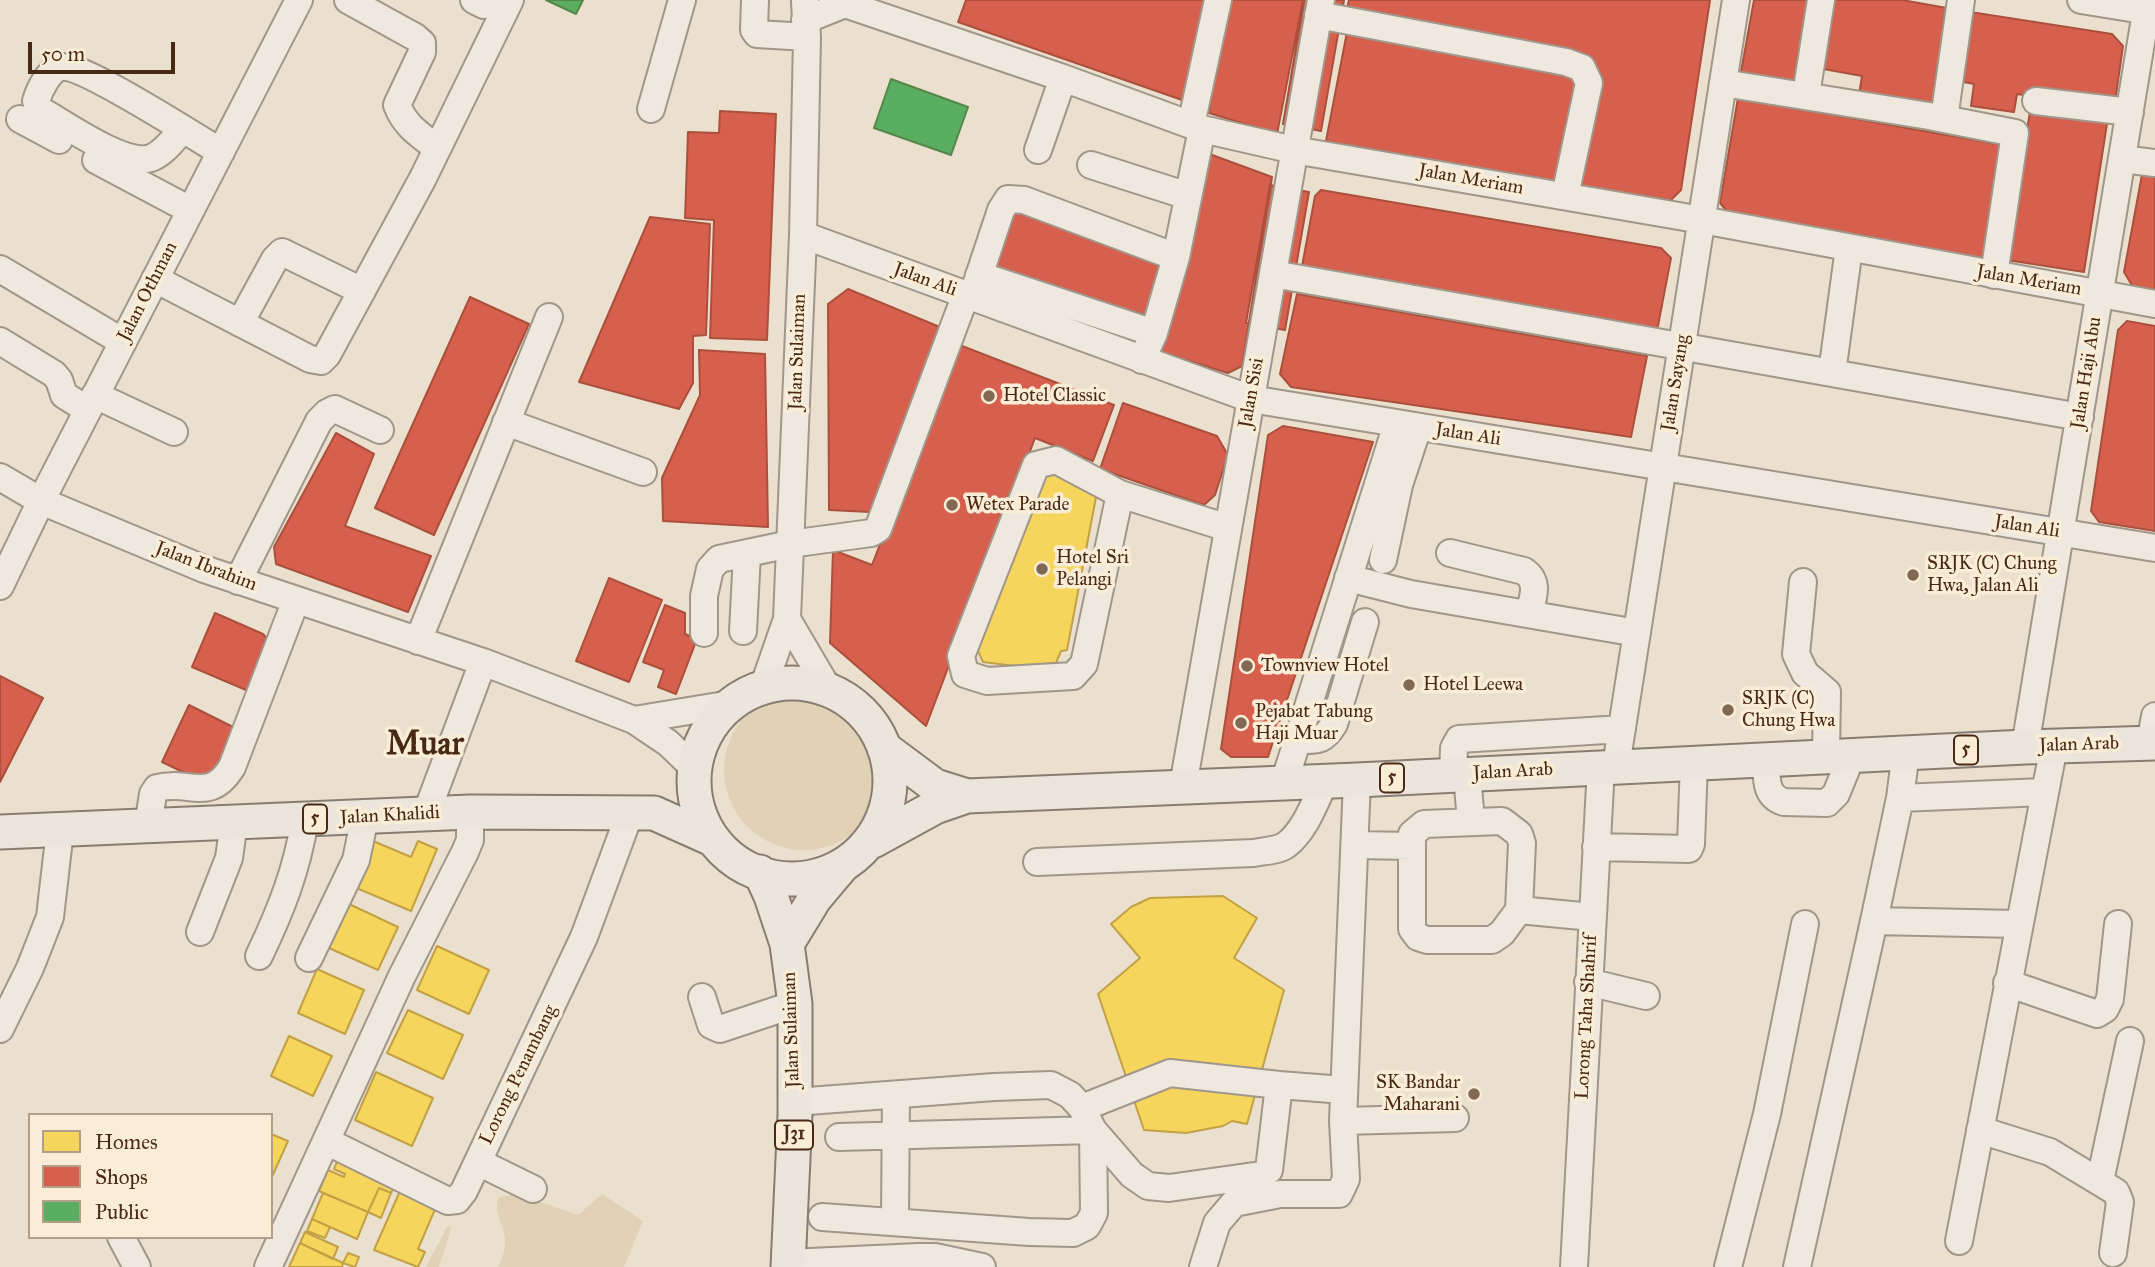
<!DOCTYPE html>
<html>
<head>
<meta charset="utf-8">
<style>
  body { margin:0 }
  #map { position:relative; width:2155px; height:1267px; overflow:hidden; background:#ebe0ce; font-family:"IM FELL Great Primer",serif }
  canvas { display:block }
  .legend { position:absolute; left:28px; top:1113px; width:245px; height:126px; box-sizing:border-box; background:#faedd7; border:2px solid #b39f89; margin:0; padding:9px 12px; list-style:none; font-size:21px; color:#482913 }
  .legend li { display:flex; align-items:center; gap:14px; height:35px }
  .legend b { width:35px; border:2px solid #b39f89 }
  .scale { position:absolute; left:28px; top:42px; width:147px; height:32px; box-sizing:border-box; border:4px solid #482913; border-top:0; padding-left:9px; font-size:21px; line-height:24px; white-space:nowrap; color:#482913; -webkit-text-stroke:5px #faedd7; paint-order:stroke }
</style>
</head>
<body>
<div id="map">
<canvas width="2155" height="1267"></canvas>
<ul class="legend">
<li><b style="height:19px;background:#f6d55c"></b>Homes</li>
<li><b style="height:19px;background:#d6604d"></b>Shops</li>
<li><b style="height:19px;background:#5aae61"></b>Public</li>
</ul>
<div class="scale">50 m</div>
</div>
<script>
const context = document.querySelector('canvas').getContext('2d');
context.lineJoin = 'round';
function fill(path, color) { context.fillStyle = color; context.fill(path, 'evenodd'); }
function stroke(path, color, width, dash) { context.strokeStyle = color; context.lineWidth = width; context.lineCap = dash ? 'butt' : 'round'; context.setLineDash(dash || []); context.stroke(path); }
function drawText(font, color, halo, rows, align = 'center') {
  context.font = font + ' "IM FELL Great Primer",serif'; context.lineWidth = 7; context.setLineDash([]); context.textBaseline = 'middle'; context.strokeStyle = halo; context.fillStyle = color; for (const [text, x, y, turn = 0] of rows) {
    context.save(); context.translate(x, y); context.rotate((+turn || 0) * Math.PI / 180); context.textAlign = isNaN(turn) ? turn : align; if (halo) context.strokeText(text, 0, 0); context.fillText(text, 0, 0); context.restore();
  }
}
const green = new Path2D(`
  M724 770a80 80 0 1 1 160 0a80 80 0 1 1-160 0Z
  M515,1193L578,1215L602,1194L643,1221L624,1267H498C517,1231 492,1224 498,1198Z
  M448,1225L451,1229L439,1267H426Z`);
const homes = new Path2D(`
  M1057,470L1082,478L1096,497L1067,650L1061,651L1056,663L1015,666L983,662L974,642L1038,478Z
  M373,841L411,857L418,841L437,849L411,911L354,887Z
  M1223,896L1257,918L1234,958L1284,990L1247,1124L1232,1121L1223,1126L1186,1133L1144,1130L1098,994L1140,958L1111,924L1131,907L1150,898Z
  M349,904L398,927L378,970L329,948Z
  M437,946L489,970L469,1014L417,990Z
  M317,969L364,990L345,1034L298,1013Z
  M408,1010L463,1035L443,1079L387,1053Z
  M289,1036L332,1056L313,1096L271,1076Z
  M376,1072L433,1098L412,1146L355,1120Z
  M271,1134L288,1141L271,1179Z
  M338,1159L396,1183L391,1193L379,1188L368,1212L319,1191L328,1170L344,1177L345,1174L334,1169Z
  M379,1188L391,1193L381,1218L368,1212Z
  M400,1191L436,1207L418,1249L425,1252L418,1267L374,1250Z
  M323,1193L368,1212L357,1239L312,1219Z
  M312,1219L330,1227L325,1238L307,1231Z
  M305,1232L338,1247L333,1259L300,1243Z
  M300,1243L343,1263L342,1267H289Z
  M348,1253L359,1257L355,1267L343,1263Z`);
const shops = new Path2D(`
  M966,0H1206L1185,101L958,22Z
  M1224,0H1303L1277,134L1209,113Z
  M1304,0H1344L1321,131L1283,124Z
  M1349,0H1710L1681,190L1666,205L1576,184L1601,76L1591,60L1346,13Z
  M1754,0H1817L1800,94L1739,83Z
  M1829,0H1902L1958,10L1940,115L1858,101L1862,76L1818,68Z
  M1964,11L2112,34L2123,46L2114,109L2017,94L2014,112L1971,106L1974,84L1954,80Z
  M1347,32L1582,79L1561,188L1326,141Z
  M1738,98L2008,146L1988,262L1731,216L1720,203Z
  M2031,105L2108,117L2084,272L2007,260Z
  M720,111L776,114L767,340L710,338L714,220L685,218L688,132L719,133Z
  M1204,152L1272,177L1242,366L1228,373L1153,350L1159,327L993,275L1016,210L1169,259Z
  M2143,169L2155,171V290L2133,287L2124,272Z
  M1270,185L1309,192L1285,330L1246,323Z
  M1321,190L1661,248L1671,258L1657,331L1301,272L1315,196Z
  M650,217L710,224L706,335L693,336V383L679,409L579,382Z
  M848,289L947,330L870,512L829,510L828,304Z
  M1297,294L1647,356L1631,437L1291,387L1280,374Z
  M470,297L529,324L434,535L375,508Z
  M2127,321L2155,326V531L2099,522L2091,511L2118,330Z
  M957,344L1114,405L1093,461L1035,438L926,726L830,643L833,550L872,565Z
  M699,350L765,354L768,527L663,521L662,478L700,395Z
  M1123,403L1217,436L1228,455L1215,495L1204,505L1100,469Z
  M1283,426L1373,442L1268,757H1231L1221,749L1268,435Z
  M336,433L374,454L345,526L431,556L408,612L276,564L274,547Z
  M609,578L662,600L629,682L576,661Z
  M665,605L685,613V634L697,639L676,694L658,687L664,670L643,662Z
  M215,613L263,634L273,646L253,693L192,667Z
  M0,676L43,698L0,782Z
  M189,705L239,730L212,786L162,762Z`);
const public = new Path2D(`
  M546,0H583L576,14Z
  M891,79L968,107L951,155L874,128Z`);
const minor = new Path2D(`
  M348,0L415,37L422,43V52L397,105C405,126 420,135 437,148
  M474,0L484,5L492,3L494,0
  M755,0L754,30L757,34L807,37
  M2081,0L2155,12
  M805,2L807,37L803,235L787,619L830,692
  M1318,15L1566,62L1582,68L1589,83L1565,196
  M805,20L845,4L1063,78L1202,129L1294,150L1702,220L2155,304
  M1723,83L1929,116L2015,133L1994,275
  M1806,95L1821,0
  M2036,101L2130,112
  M651,109L682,0
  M20,119L59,140
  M1944,119L1961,0
  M1191,125L1218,0
  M183,129C173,140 164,153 151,158C125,167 67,125 43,112L38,108L36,101C39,91 49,69 61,67C83,64 195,137 221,152
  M1038,150L1063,78
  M2122,159L2155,163
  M96,160L190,210
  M1091,165L1188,196
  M803,235L1251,399L2155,548
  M0,269L123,342
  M1273,274L2080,417
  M979,275L1154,333L1142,360
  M155,279L310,359L321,361L327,355L423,178L510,0
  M972,297L1001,210L1008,199L1024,200L1176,257L1202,129
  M240,323L275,259L282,252L362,291
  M1154,333L1176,257
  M0,341L54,374L59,380L64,395L88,410
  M1832,373L1849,248
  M95,395L174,432
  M506,422L643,472
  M0,477L41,501L204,569L483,662L634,720L668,743L694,768
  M1120,494L1056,460L1036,465L961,656L965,674L987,681L1073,676L1084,664L1120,494L1228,528
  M1450,553L1524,571C1540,582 1533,597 1529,614
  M1383,560L1399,485L1418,427
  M1348,578L1411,594L1637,633
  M238,581L319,421L327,413L335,409L380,430
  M1803,582L1796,654L1805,673L1827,692L1826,757
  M0,586L41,501L299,0
  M743,631L747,554
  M704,633V596L710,569L719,559L790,544L871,533L878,529L966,294
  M418,641L549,317
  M763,688L787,619
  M634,720L731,704
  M1298,740C1318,740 1323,742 1334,724L1365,622
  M2150,743L2155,716
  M2025,747L2148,0
  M1766,759C1767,777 1764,796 1784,802L1827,803L1836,794L1852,755
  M1616,766L1736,0
  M1467,774L1471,822
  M1453,775L1454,748L1459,739L1622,729
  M1284,783L1397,424
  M1183,786L1321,0
  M1900,798L2044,792
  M426,814L483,662
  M1502,821L1519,834L1522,843L1519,910L1502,933L1492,940H1427L1418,937L1412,929V834L1424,824Z
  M148,826L153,794L157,788C190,779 209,804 232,767L296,600
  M1355,845L1412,846
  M1596,847L1689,849L1691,844L1694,762
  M1037,862L1253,853C1262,851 1278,851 1286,845C1305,831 1315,802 1325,781
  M1519,910L1592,917
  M1874,921L2018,924
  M200,932L229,858L234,822
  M259,956C281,910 297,870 305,819
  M309,958L356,860L365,817
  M1588,982L1646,996
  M2007,983L2097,1014L2105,1009L2110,999L2118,924
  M702,997L711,1025L720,1029L795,1004
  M0,1029L30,968L50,917L60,830
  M795,1102L994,1087L1051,1085L1070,1095L1082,1108L1093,1130L1132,1175L1148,1186L1169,1188L1261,1175L1269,1170L1279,1085L1344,1090
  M1082,1108L1170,1073L1279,1085
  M1343,1121L1455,1118
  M1980,1130L2050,1152L2116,1192L2120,1202L2113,1253
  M326,1141L448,1201L457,1200L464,1191L584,937L630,813
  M478,1162L533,1189
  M2100,1181L2130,1041
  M822,1217L1029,1232L1073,1233L1087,1226L1094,1213L1093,1130L839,1137
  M895,1220L896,1095
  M121,1237L137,1267
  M1959,1241L2054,746
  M788,1263L919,1257H935L982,1267
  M268,1267L402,976L465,852L470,840V812
  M1203,1267L1217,1223L1234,1203L1280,1194H1339L1346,1179L1343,1121L1357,780
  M1574,1267L1601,767
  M1728,1267L1767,1114L1805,924
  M1797,1267L1874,921L1900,798L1906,752`);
const major = new Path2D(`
  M694 781a98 98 0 1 1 196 0a98 98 0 1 1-196 0Z
  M884,748L935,786L967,796L1357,780L2025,747L2155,743
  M0,832L470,812L654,813L710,838
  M873,841L935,807L967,796
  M760,872L771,896L787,944L795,1004V1115L788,1267
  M787,944L815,898L842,866`);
const markers = [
  [989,396,7,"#816954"],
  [952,505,7,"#816954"],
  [1042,569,7,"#816954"],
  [1913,575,7,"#816954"],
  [1247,666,7,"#816954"],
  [1409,685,7,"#816954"],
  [1728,710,7,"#816954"],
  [1241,723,7,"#816954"],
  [1474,1094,7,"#816954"]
];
const shields = [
  [1966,750,24],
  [1392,778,24],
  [315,819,24],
  [794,1135,38]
];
const shieldNames = [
  ["5",1966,750],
  ["5",1392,778],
  ["5",315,819],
  ["J31",794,1135]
];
const streetNames = [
  ["Jalan Meriam",1471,180,10],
  ["Jalan Ali",925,280,20],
  ["Jalan Meriam",2029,281,10],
  ["Jalan Othman",148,292,-63],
  ["Jalan Sulaiman",798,352,-88],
  ["Jalan Haji Abu",2087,373,-81],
  ["Jalan Sayang",1676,383,-81],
  ["Jalan Sisi",1252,393,-80],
  ["Jalan Ali",1468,435,9],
  ["Jalan Ali",2027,527,9],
  ["Jalan Ibrahim",206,567,21],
  ["Jalan Arab",2079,745,-2],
  ["Jalan Arab",1513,772,-3],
  ["Jalan Khalidi",390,816,-3],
  ["Lorong Taha Shahrif",1587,1017,-87],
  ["Jalan Sulaiman",792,1030,-92],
  ["Lorong Penambang",519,1075,-64]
];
const poiNames = [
  ["Hotel Classic",1003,396],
  ["Wetex Parade",966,505],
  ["Hotel Sri",1056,558],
  ["Pelangi",1056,580],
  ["SRJK (C) Chung",1927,564],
  ["Hwa, Jalan Ali",1927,586],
  ["Townview Hotel",1261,666],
  ["Hotel Leewa",1423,685],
  ["SRJK (C)",1742,699],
  ["Chung Hwa",1742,721],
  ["Pejabat Tabung",1255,712],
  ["Haji Muar",1255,734],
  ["SK Bandar",1460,1083,"right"],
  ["Maharani",1460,1105,"right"]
];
const townNames = [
  ["Muar",425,746]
];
fill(green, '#e1d1b7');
fill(homes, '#f6d55c');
stroke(homes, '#c2a146', 2);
fill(shops, '#d6604d');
stroke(shops, '#ab503c', 2);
fill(public, '#5aae61');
stroke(public, '#55864a', 2);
stroke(minor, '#a09689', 30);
stroke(major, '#887d70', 37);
stroke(minor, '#eee8df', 26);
stroke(major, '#ebe5db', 33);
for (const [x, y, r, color] of markers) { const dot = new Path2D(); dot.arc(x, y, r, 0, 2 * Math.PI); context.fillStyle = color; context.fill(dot); stroke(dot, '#faedd7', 2.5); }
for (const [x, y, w] of shields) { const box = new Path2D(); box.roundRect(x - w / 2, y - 14.5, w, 29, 5); context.fillStyle = '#faedd7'; context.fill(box); stroke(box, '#482913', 2); }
drawText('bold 18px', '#482913', null, shieldNames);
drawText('19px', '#482913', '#faedd7', streetNames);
drawText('19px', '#482913', '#faedd7', poiNames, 'left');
drawText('bold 33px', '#482913', '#faedd7', townNames);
</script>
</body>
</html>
